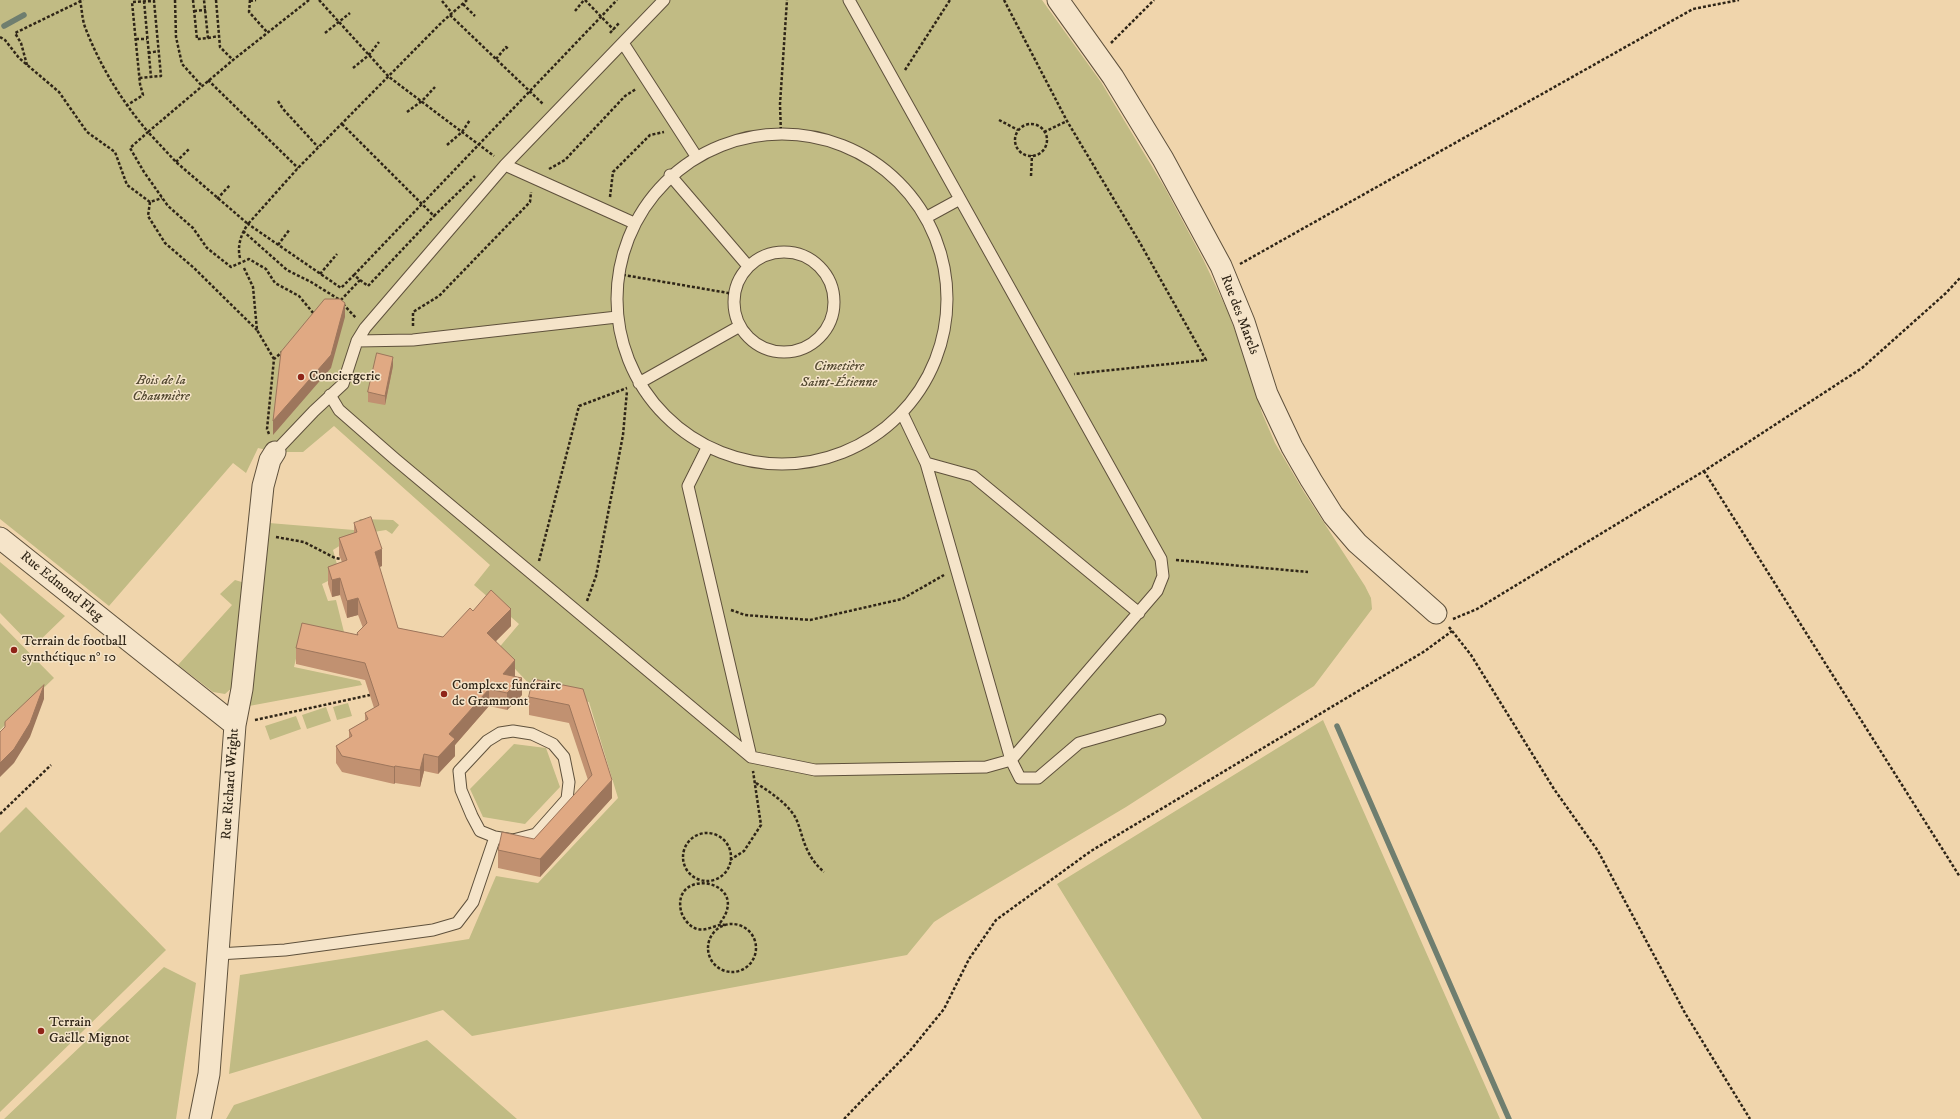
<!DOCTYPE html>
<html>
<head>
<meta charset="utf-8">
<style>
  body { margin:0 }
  canvas { display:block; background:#f0d5ac }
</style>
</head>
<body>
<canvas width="1960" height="1119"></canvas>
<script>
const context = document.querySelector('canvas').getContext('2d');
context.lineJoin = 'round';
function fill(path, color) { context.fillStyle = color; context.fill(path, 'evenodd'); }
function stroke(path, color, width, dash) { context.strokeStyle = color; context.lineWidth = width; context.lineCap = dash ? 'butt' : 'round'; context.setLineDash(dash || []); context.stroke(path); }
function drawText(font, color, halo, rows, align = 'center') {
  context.font = font + ' "IM FELL DW Pica",serif'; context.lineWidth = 3; context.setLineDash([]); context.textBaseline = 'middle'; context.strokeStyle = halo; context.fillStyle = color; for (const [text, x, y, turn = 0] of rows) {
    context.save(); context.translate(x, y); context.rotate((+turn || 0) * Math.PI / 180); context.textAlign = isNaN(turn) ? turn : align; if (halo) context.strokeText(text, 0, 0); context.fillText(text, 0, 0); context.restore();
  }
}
const green = new Path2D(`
  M0,0H1042L1101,82L1165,188L1203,259L1228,312L1246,360L1262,413L1275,443L1304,492L1365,586L1371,598L1372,609L1314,686L1126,807L948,913L934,922L907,955L472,1036L443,1010L229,1074L240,975L469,939L496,876L538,883L618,798L589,702L537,692L497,650L519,624L474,585L490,565L334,426L303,452H275L258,448L246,473L233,463L109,606L0,519Z
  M360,519L393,520L399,525L392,534L386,530C364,533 352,538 333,550L340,575L322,584L328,601L336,600L347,644L302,633L294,667L360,681L362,685L249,706L269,523L354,530Z
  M0,562L65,616L33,647L0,613Z
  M235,580L245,583L234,686L225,694L213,692L178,665L232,605L220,594Z
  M0,623L54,678L0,730Z
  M348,703L352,716L337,720L333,707Z
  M326,707L331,721L307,729L302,715Z
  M296,716L301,729L270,740L265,726Z
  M1323,720L1500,1119H1202L1057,884Z
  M514,744L546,748L560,787L525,824L483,817L470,789Z
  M26,807L166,950L0,1112V833Z
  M164,967L196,983L176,1119H4Z
  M427,1040L517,1119H226L234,1105Z`);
const stream = new Path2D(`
  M4,26L24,15
  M1337,726L1509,1119`);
const path = new Path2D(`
  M80,0C82,9 82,19 85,27C100,66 121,100 148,132L130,148L144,172L168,206L193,228L207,248L231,267L249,259L266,269L275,283L299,296L314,314
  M175,0L176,37L182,64L202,86
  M193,0L197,39L208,38L204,0
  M216,0L220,47L233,60
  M250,0L249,12L267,32
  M309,0L233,60L148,132L176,162L248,224L298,168L442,22L467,0
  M319,0L389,77L494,156
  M585,0L614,30
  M1004,0L1067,121L1140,243L1206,360L1074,374
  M144,1L151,77
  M250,1L256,0
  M442,1L452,13
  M463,4L475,16
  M194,11L206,10
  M575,11L584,0
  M450,15L543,104
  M325,33L350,13
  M610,33L619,23
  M0,37L5,40L19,58L59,92L87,132L115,152L127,185L150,202L162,198
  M208,38L219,36
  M136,39H147
  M1111,43L1154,0
  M148,53L159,51
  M496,59L506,47L509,50
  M27,65L21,43L15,33L83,0
  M353,68L369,55L379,42
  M905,70L950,0
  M208,80L298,168
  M278,101L283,109L318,147
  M126,106L143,95L140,84L132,2L154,1L161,76L139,78
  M407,112L422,101L435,87
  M999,120L1018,130
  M342,124L434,216L475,176
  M1015 140a16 16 0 1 1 32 0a16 16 0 1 1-32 0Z
  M1044,132L1067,121
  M781,135L780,104L787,0
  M447,145L462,132L470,120
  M176,162L189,149
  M549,169L565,160L625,96L636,89
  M1031,176L1032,155
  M610,197L613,172L650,135L664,132
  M217,199L230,185
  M150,202L148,216L165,243L194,268L257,330
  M243,231L287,270L311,282L340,300
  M278,245L290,229
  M240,258C237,246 241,234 248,224L341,288L354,275L360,280L340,301
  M1240,264L1693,9L1739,0
  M244,268L253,287L257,330L274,359
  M320,274L337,254
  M618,274L734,294
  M354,275L617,0
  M360,280L368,286L434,216
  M343,304L356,318
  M413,326V312L439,296L530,202L531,192
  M269,434L267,429L274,359L282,352
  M1704,471L1960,877
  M276,537L304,542L335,558L341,559
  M1176,560L1308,572
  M539,561L579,406L627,388
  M587,601L596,576L623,435L627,391
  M731,610L745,615L810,620L902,599L944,575
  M1453,619L1477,609L1704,471L1862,368L1946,293L1960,278
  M1449,627L1471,655L1554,789L1598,851L1685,1013L1750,1119
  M255,720L370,695
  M756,783C770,792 784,801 794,815C800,825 801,836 806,847C810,857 816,865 824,872
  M0,814L51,765
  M683 857a24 24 0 1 1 48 0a24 24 0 1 1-48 0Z
  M730,860L744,851L761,825L753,771
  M720,923C753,880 671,866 681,911C683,919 690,927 697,929C708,932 716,923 726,925
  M708 948a24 24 0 1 1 48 0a24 24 0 1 1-48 0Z
  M844,1119L909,1052L944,1009L969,959L996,920L1091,851L1425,651L1452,631`);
const lane = new Path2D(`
  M623,43L696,156
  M617 299a165 165 0 1 1 330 0a165 165 0 1 1-330 0Z
  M505,165L634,223
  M670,175L748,266
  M927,217L960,199
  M734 302a50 50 0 1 1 100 0a50 50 0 1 1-100 0Z
  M357,341L413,340L617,317
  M639,383L740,326
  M330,395L339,410L395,459L751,757L815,770L986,767L1011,760L1157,591L1163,576L1161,559L849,0
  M903,415L926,463L1011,760L1020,778H1038L1079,743L1160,720
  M707,448L688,486L751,757
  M275,452L314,411L343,384L357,341L365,328L505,165L664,0
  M926,463L973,476L1139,613
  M218,954L285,950L433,930L457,923L473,902L495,837L480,831L472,816L461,790L459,771L487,741L500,733L513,731L532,734L553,744L564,757L569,782L567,799L536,834L513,840L495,837`);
const street = new Path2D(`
  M1058,0L1113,77L1163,159L1221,266L1244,322L1267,394L1292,447L1311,480L1333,515L1357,543L1436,613
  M0,538L235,725
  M200,1119L209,1074L235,725L242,689L263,486L270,460L275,452`);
const wall = new Path2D(`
  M393,366L385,405L368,402V392Z
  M354,523L382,566L379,567L398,628L443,637L473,611L511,626L496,641L515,676L522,695L507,710L489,706L455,745V756L438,774L424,771L420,787L395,783L394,784L342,772L336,763V746L349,738V730L365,721V713L374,708L365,680L296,664V648L357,635V633L363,628L358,615L347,618L340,595L332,597L328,584V567L342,562L339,555V538L354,533Z
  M583,689L612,798L540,877L498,868V850L534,839L588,780L569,723L529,715V697Z`);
const shadedWall = new Path2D(`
  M345,303V317L331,368L273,435V421Z
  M393,357V366L385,405V396Z
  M382,549V566L375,569V552Z
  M340,578V595L332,597V580Z
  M358,598V615L347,618V601Z
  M511,609V626L487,650V633Z
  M515,660V677L503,674Z
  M522,678V695L507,710V693Z
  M44,685V699L30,737L14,763L0,777V763Z
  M489,689V706L455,745V756L438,774V757L449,734Z
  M424,754V771L420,787V770Z
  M395,766V783L394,784V767Z
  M612,780V798L540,877V859Z`);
const building = new Path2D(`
  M325,299H340L345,303L331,355L273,421L281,352Z
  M377,353L393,357L385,396L368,392Z
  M371,517L382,549L375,552L398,628L443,637L470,608L473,611L491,590L511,609L487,633L515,660L503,674L522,678L507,693L489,689L449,734L455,739L438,757L424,754L420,770L395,766L394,767L342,756L336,746L352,736L349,730L368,719L365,713L379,705L365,663L296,648L302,623L358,635L357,633L367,623L358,598L347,601L340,578L332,580L328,567L347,560L339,538L357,532L354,523Z
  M533,679L583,689L612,780L540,859L498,850L502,832L534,839L592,775L569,705L529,697Z
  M44,685L30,723L14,749L0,763V732L5,727V722Z`);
const markers = [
  [301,377,4,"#8f2418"],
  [14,650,4,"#8f2418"],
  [444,694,4,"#8f2418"],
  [41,1031,4,"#8f2418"]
];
const streetNames = [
  ["Rue des Marels",1239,315,69],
  ["Rue Edmond Fleg",61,587,39],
  ["Rue Richard Wright",231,784,-86]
];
const parkNames = [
  ["Cimetière",839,367],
  ["Saint-Étienne",839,383],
  ["Bois de la",161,381],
  ["Chaumière",161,397]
];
const poiNames = [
  ["Conciergerie",309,377],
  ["Terrain de football",22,642],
  ["synthétique n° 10",22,658],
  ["Complexe funéraire",452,686],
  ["de Grammont",452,702],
  ["Terrain",49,1023],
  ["Gaëlle Mignot",49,1039]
];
fill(green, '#c1bb84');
stroke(stream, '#6f7e6f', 5.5);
stroke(lane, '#5f513c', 13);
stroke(street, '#5f513c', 23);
stroke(path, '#2f2517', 2.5, [3, 2]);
stroke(lane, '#f5e4c9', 11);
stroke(street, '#f5e4c9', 21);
fill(wall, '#c19171');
fill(shadedWall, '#9d765c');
fill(building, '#e0a983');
stroke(building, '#9d765c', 1);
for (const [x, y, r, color] of markers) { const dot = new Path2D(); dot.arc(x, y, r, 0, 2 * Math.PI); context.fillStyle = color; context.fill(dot); stroke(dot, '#f5e4c9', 1.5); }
drawText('14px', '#2f2517', '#f5e4c9', streetNames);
drawText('italic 14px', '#544a32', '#f5e4c9', parkNames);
drawText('14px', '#2f2517', '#f5e4c9', poiNames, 'left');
</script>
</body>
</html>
